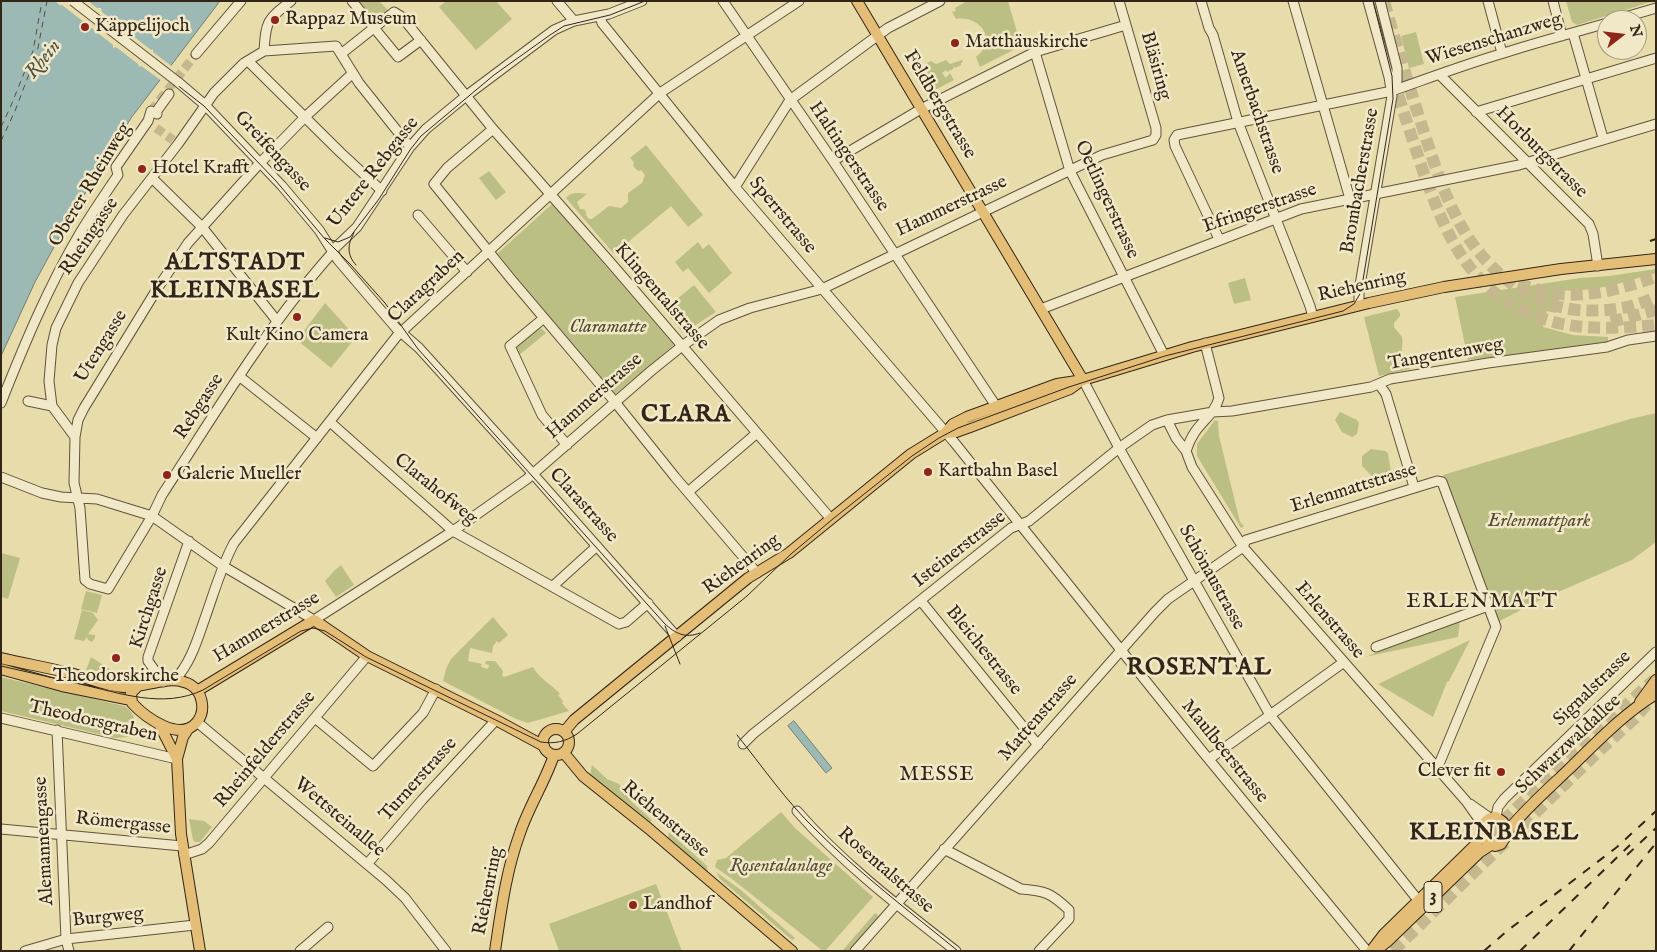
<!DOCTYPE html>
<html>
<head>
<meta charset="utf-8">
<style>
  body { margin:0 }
  #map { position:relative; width:1657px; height:952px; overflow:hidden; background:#e9dcab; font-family:"IM FELL English",serif }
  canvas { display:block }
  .frame { position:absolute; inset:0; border:2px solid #332518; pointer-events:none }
  .north { position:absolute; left:1597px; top:10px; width:50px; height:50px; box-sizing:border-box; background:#f1e8c8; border:1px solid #a59a82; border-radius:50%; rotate:74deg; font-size:14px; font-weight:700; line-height:20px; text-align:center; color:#332518 }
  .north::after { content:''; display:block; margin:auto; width:18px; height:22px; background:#8f2418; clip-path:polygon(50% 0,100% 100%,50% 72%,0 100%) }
</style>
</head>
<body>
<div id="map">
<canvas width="1657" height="952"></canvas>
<div class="frame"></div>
<div class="north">N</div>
</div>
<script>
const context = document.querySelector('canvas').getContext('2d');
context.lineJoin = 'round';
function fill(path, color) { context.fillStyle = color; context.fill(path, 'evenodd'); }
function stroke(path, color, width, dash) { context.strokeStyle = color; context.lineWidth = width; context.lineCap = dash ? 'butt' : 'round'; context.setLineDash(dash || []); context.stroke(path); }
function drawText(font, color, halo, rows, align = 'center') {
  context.font = font + ' "IM FELL English",serif'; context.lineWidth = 5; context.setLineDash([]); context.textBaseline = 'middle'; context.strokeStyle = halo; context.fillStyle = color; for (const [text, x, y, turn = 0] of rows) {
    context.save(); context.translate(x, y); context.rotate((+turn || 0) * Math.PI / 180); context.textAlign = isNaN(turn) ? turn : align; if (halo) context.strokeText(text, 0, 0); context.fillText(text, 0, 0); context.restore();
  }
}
const green = new Path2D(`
  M355,1H379L390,12L374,23Z
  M446,1H496L512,19L476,50L439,7Z
  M967,1H1008L1021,46L980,67L976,57C998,41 981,15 956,19L952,12L956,11L955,8Z
  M1566,1H1654L1577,25L1572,22Z
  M1416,32L1424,64L1409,68L1401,36Z
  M946,60L950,64L962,60L963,62L961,63V65L955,68L954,66L953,69L947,72L946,70L942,73L946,78L950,73L954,80L933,91L925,76L929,70L927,63L931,61L936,64Z
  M646,145L703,215L688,227L671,206L614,254L566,198C572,191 579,193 587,194L577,202L580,209H584L586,212V215L589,219H592L609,206L621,208L628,202V193L642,183L645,175L641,170L638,171L633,166L634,162L630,158Z
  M489,171L506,192L496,200L479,178Z
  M552,204L674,345L614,395L499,255L498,253Z
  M698,242L703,249L709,244L732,273L709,293L688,268L683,272L675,262Z
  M1656,269V273C1624,282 1594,293 1561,290L1556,313L1547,311L1543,327L1573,335L1608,337V345L1468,360L1455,297L1580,278L1609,276Z
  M1245,278L1251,300L1234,304L1228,283Z
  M694,285L716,312L683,333L664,310Z
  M325,303L356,337L331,368L297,340Z
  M1397,309L1400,313V316L1394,323V327L1402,337C1404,352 1397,352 1410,364V369L1379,376L1364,317Z
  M538,328L542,329L546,333L518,356L516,349L517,346Z
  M1340,412L1357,420L1359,423L1357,434L1352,437L1342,432L1335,420Z
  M1656,413V542L1632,560L1542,599L1496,623L1443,475L1630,419Z
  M1215,420L1218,421L1219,436L1240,522L1244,526L1241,528L1197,456V444Z
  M1371,449L1385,451L1388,453L1391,473L1390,475L1376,480L1362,466V456Z
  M1,553L20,558L8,599L1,597Z
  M341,565L354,585L336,597L325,581L335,570Z
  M86,591L102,595L97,613L81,609Z
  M82,610L93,613L98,620L88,634L95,635V638L92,642L88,640L87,637L84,641L74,639Z
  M493,617L508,635L499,643L497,641L493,646L492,653L470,648L468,661L482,664L481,667L488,669L489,665L485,664L486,661H495L503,671L502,675L504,677L533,667C540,680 552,684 560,694L558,695L563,701L562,703L569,711L528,723L516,719L443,681L446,669L451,659Z
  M1460,621L1458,637L1365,657Z
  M1470,640L1449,681L1447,682L1433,717L1378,684Z
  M91,657L122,677L121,679L86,670Z
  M1,677L124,706C136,712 139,728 128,737L115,738L1,711Z
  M592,765L607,779L619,784L632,802L652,820L650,822L593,778L590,774Z
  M781,812L795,828L873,897L825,951H823L732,879L715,867L717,860L726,858Z
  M189,819L204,821L212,827L200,842H195L193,840Z
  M675,829H679L696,837L706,861L672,830Z
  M669,832L707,866L708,873L668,838Z
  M716,872L741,890L795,938L792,940L720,879Z
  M656,884L682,951H559L549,924Z
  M875,913L879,916L849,951H842Z`);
const water = new Path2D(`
  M1,1H220L131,118L67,223L35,282L1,356Z
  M794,721L832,768L826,773L788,726Z`);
const pier = new Path2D(`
  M56,1H88L97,8H101L102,12L125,30H128V32L151,50L153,49V52L173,67L162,81L141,66L139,67L138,64L116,47L113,48V45L89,26L88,27L85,25V23L62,5H59Z`);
const ferry = new Path2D(`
  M1,127L10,108L33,51L42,1
  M1,141L15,111L37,53L47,1`);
const minorTunnel = new Path2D(`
  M151,111L196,54
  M156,128L173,140`);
const highwayTunnel = new Path2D(`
  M1384,1C1396,44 1409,86 1423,129C1443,191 1461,250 1518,288C1536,300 1556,308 1578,310C1605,312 1631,309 1656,297
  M1393,78C1402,108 1412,138 1422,168C1447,238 1470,295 1547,320C1581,331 1620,328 1656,325
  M1518,284C1529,287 1541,291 1552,293C1588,299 1622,288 1656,277
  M1611,322L1656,310
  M1477,846L1594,734L1654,680
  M1393,951L1599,751L1635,718L1654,696`);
const minor = new Path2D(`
  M352,1L398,57L421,40
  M557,1L574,21
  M723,1L833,161L996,406
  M1201,1L1209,28L1213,35L1238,122L1310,306L1313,317
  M1293,1L1350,199
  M1380,1L1397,68V81L1392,91
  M1488,1L1502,53
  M1553,1L1562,36
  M600,16L602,23L735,187L954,442L1202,751L1367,951
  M1615,20L1656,8
  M1573,33L1603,138
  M264,51L336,46L359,83L410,147
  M264,51C266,20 267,20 291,1
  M1035,52L1070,171L1164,355
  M196,54L241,1
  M341,54L394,12L402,17L493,129L610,262L831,519
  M248,61L340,152L382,191
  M353,73L305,117L259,164L188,243L157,289L84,408L78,420L75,437L74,483L80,508L85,580L90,584L108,589L152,516L162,495C216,412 267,326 333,252L334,249L357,227L410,147L426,129L466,96L554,30L574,21L609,14L642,1
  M1440,75L1589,224L1593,234L1598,266
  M178,82L205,105L282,186L319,230L338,260L396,328L419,348L533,474L677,637
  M1476,112L1656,58
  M157,114L156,112L169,94
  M493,129L447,168L434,184L511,279L615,402L675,477L757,573
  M833,161L921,109L1035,52L1126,25
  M152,178L202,227L277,321
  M735,187L790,100L888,28L940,1
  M418,215L467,272
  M1219,239L1175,146L1174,140L1177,135L1392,91C1429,78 1466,64 1504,53C1538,42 1573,33 1607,23
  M1359,305V291L1392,96L1389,77L1368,1
  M1041,309L1301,209L1519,165L1656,124
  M544,318L510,346L542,415L567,445
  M1205,343L1219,398C1215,413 1203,420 1195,432C1191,438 1188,445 1186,451L1192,467L1243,547L1466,801L1483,825
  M239,376L317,438
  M1083,380L1119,448L1270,715L1418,900
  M1379,384L1386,394L1414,487
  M28,401L52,406L75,437
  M1,403C24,345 48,287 80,233C92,213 105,194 118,175L116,167L148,121L151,111
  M52,406L49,381L52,345L56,328L78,283L123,215L178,144L214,93L244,63L264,51
  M1167,420L1176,438L1186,451
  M330,422L453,531L619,624L626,622L648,603
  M1,477L42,493L61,497L97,499L152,516L223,566L314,620L453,531L527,479L651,371L682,346L719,320L750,308L822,289L1102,155L1153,140L1156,135V128L1119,1
  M688,492L757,433
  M553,586L597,546
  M921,601L1038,745
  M1376,647L1488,606
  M175,680C191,662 197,641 205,618C214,593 221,567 234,543L397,336L660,93L799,1
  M163,682L148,661V657L189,541
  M1,718L177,759
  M315,718L373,766L423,713L436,689
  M197,722L386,880L405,898L446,951
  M57,730L66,939L69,951
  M743,744L753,734L1011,528L1029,521L1119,448L1152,425L1167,420L1213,412L1232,411L1371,387L1390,379L1488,363L1607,347L1628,340L1656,336
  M1209,759L1344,662
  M1470,804L1490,818
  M797,811C843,864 901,908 956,951
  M1496,817L1498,807L1504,799L1656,652
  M1,829L182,846
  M944,849L1021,889C1046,891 1051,893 1069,910V919L1039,951
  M184,855L202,849L209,843L367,656
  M368,863L422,800L496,720
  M25,951L66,939L195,925
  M300,951L328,927
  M855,951L1155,612L1168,599L1243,547L1246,540L1437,481L1442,482L1496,627L1437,769`);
const major = new Path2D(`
  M857,1L1083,380
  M945,433L956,432L970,427L1070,389L1081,381
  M1,658C22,663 44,667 65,672C85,676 103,686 124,687C143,688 167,676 184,682C195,685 201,694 202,704C203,711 201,717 197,722C180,743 145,717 132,703L131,693L138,686
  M1,669L62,686L131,700
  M197,691L314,620L367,656L496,720L544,746
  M1640,702L1656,680
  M159,724L177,759
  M188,729L183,737L177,759L181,834L200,951
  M543 742a13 13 0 1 1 26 0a13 13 0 1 1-26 0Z
  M564,732L574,720L748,578L789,553L911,454L945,433L953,424L967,417L1057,384L1083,380L1192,347L1369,303L1444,287L1561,269L1656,259
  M564,753L583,776L648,828L792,951
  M1496,817L1503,822L1506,836L1501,844L1495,846L1486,841C1480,831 1482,818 1496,817Z
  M1506,833C1524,810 1547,790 1568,770C1596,743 1623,714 1656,694
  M495,951C501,911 506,871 520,833C529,806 545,782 554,755
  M1371,951L1384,934L1474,846L1483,836
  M1375,951L1388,941L1480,852L1491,845`);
const tram = new Path2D(`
  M70,1L204,106L276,181L325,239L351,265L385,303L418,349L665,624C675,633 685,639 700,633
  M354,233C347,245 347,255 356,265
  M325,238L338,242L350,237L379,199L410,150L421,136L494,75L550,35L564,26L610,15L645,1
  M665,626L680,664
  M1,666C27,672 54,678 80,684C120,693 163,709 203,690L301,631L313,628L325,631L366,657L541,742C554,744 565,742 577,734L747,596L791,554L834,518L912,456L939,438L958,428L1069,387L1165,356L1343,311L1354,304L1361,292L1393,99L1392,76L1373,1
  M737,735C762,766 786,801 815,829C859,873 909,911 958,951`);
const rail = new Path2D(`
  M1650,241L1656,239
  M1627,855L1656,828
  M1484,951L1507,931L1617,847L1656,811
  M1520,951L1630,845
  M1569,951L1656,843`);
const minorBridge = new Path2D(`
  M73,1L178,82`);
const markers = [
  [275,20,5,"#8f2418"],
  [85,27,5,"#8f2418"],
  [955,43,5,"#8f2418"],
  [142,169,5,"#8f2418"],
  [297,317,5,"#8f2418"],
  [928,472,5,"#8f2418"],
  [167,475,5,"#8f2418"],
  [116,658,5,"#8f2418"],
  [1501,772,5,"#8f2418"],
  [633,905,5,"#8f2418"]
];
const shields = [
  [1433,897,18]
];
const shieldNames = [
  ["3",1433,897]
];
const poiNames = [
  ["Rappaz Museum",285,20],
  ["Käppelijoch",95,27],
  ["Matthäuskirche",965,43],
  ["Hotel Krafft",152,169],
  ["Kult Kino Camera",297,336,"center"],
  ["Kartbahn Basel",938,472],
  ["Galerie Mueller",177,475],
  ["Theodorskirche",116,677,"center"],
  ["Clever fit",1491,772,"right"],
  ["Landhof",643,905]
];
const streetNames = [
  ["Wiesenschanzweg",1494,40,-17],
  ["Bläsiring",1155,66,74],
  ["Feldbergstrasse",939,105,59],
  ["Amerbachstrasse",1256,112,71],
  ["Greifengasse",272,152,47],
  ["Horburgstrasse",1541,153,45],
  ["Haltingerstrasse",848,157,56],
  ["Untere Rebgasse",374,173,-52],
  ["Brombacherstrasse",1361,181,-80],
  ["Oberer Rheinweg",91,185,-59],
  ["Oetlingerstrasse",1106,200,65],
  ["Hammerstrasse",952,207,-25],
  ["Efringerstrasse",1260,209,-19],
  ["Sperrstrasse",782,216,50],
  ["Rheingasse",90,237,-56],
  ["Claragraben",427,287,-43],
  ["Riehenring",1362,287,-13],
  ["Klingentalstrasse",661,297,49],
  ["Utengasse",102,347,-58],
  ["Tangentenweg",1446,355,-10],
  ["Hammerstrasse",595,397,-41],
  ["Rebgasse",200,407,-57],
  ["Erlenmattstrasse",1354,489,-17],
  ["Clarahofweg",435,490,39],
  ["Clarastrasse",583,506,48],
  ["Isteinerstrasse",960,550,-38],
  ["Riehenring",742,565,-36],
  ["Schönaustrasse",1211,578,61],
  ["Kirchgasse",150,608,-72],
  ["Erlenstrasse",1329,621,49],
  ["Hammerstrasse",267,628,-31],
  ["Bleichestrasse",983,651,51],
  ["Signalstrasse",1593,689,-44],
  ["Mattenstrasse",1039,718,-49],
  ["Theodorsgraben",93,722,13],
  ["Schwarzwaldallee",1569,745,-43],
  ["Rheinfelderstrasse",266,750,-50],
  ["Maulbeerstrasse",1224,752,51],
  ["Turnerstrasse",419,780,-48],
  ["Wettsteinallee",339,818,40],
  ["Riehenstrasse",665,820,40],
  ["Römergasse",123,824,6],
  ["Alemannengasse",45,841,-93],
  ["Rosentalstrasse",885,871,41],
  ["Riehenring",489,891,-79],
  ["Burgweg",108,918,-6]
];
const parkNames = [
  ["Claramatte",608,328],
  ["Erlenmattpark",1539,522],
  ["Rosentalanlage",781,867]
];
const waterNames = [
  ["Rhein",44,60,-51]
];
const quarterNames = [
  ["ERLENMATT",1482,603],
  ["MESSE",937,776]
];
const districtNames = [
  ["ALTSTADT",235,264],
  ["KLEINBASEL",235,292],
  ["CLARA",686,416],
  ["ROSENTAL",1199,669],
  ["KLEINBASEL",1494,834]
];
fill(green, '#bcbf84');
fill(water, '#9cb9b3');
stroke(water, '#727e75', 1);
fill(pier, '#e9dcab');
stroke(ferry, '#525146', 1, [6, 5]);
stroke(minorTunnel, '#c5b78e', 9, [9, 4.5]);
stroke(highwayTunnel, '#c5b78e', 12, [12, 6]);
stroke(minor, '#60533d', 11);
stroke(major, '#332518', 12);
stroke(minor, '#f1e8c8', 9);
stroke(major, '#e4be76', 10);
stroke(tram, '#332518', 1);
stroke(rail, '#332518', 2, [9, 9]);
stroke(minorBridge, '#60533d', 11, []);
stroke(minorBridge, '#f1e8c8', 9);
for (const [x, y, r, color] of markers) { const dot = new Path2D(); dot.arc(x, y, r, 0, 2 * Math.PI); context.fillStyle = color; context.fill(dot); stroke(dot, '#f1e8c8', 2); }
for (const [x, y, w] of shields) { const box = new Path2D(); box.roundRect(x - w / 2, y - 15.5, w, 31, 4); context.fillStyle = '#f1e8c8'; context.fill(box); stroke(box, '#332518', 1); }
drawText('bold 18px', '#332518', null, shieldNames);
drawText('19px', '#332518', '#f1e8c8', poiNames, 'left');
drawText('19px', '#332518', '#f1e8c8', streetNames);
drawText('italic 19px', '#554c33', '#f1e8c8', parkNames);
drawText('italic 20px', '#525146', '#f1e8c8', waterNames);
context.letterSpacing = '1px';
drawText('21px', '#332518', '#f1e8c8', quarterNames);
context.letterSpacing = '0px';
context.letterSpacing = '1px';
drawText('bold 24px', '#332518', '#f1e8c8', districtNames);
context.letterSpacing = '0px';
</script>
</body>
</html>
